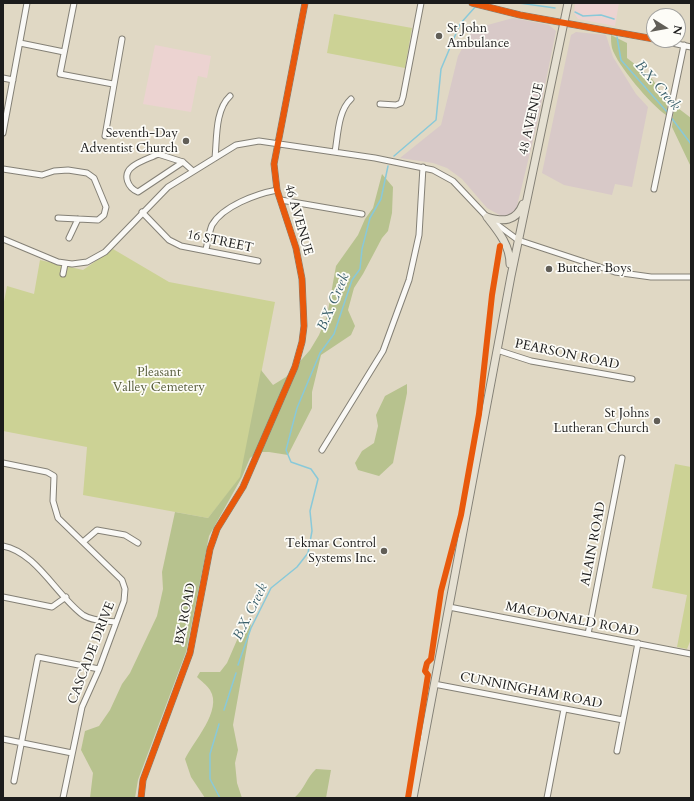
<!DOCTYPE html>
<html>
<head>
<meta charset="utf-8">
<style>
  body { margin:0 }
  #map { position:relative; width:694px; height:801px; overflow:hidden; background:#e0d8c4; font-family:Cardo,serif }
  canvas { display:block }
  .frame { position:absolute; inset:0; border:4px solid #1c1c1c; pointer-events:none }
  .north { position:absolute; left:646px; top:8px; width:40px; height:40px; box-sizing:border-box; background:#fdfcf7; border:1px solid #a3a29f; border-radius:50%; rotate:101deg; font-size:11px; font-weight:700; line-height:16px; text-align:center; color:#1c1c1c }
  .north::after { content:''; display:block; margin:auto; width:14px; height:18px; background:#615e57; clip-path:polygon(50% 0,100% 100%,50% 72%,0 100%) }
</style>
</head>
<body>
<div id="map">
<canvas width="694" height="801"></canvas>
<div class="frame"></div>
<div class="north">N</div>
</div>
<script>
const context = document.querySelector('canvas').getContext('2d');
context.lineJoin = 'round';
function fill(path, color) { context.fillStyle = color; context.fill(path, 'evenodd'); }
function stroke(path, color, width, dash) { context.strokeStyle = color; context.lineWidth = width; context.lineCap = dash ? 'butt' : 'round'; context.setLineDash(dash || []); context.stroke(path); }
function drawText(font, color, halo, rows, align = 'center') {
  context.font = font + ' Cardo,serif'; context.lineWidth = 3.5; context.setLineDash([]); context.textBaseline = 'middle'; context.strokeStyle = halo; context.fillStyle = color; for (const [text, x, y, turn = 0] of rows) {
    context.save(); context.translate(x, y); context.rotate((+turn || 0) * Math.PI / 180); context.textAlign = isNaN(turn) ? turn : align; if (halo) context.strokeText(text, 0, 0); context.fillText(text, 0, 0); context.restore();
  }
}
const built = new Path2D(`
  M575,3H619L615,26L578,19L574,13Z
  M155,45L211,56L207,78L198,76L191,112L143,104Z`);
const industrial = new Path2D(`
  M513,18L549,25L556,31L538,120L517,206L514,213L503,217L487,208L462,179L447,168L433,163L400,158L441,125L458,56L473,29Z
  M576,32L606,35L613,57L636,94L648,107L632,187L615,184L612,195L564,185L542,173L571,35Z`);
const green = new Path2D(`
  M334,14L412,28L405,68L327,53Z
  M113,249L169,282L275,302L241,477L208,518L83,495L87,447L3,431V307L7,286L34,294L40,260L83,270Z
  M675,464L691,467V639L687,649L677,647L687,595L652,588Z`);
const forest = new Path2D(`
  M611,35L627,43V58L650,76L668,101L666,115C651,105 617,65 612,48C611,44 611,39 611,35Z
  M674,105L691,118V167L672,127Z
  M382,174L393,187L392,213L388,231L382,238L363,274L354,288L348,310L355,326L351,335L321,355L312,392V408L288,455L269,452H258L250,458L242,477L209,536L186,652L138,780L135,798H90L93,773L81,750L85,731L99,726L110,710L122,684L130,673L157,616L163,589L162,572L175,512L208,518L240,477L261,370L273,385L286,377L310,350L319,335L327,316L336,266L358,235L365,219L373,208Z
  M407,384V393L393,463L379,476L358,470L355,463L362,451L374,443L378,426L376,415L385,396Z
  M249,621L251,624L233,725L238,750L235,763L237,783L242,798H205L191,777L185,759C193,742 223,710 210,690C207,685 201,681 197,677L200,672H220L227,663L237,640Z
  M316,769L331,770L326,798H294C304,790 307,777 316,769Z`);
const stream = new Path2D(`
  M519,3L555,8
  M575,12L583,16L601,15L614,19
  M617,37L621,60L668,113
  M670,116L691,144
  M394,156L436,120L441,69L460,24L476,6
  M238,665L251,628L271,588L297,567L308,553L312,531L310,511L318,479L311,469L291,462L286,450L297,408L320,353L334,334L352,280L360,269L362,249L370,218L381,199L388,166
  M224,710L236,673
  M219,724L210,754V779L220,798`);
const minor = new Path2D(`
  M74,3L60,74L113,84
  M472,3L520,15L654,39
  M658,40L691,47
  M20,43L64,52
  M3,78L13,80
  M380,104L396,105L401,103L403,97L421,3
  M3,133L27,3
  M105,136L122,39
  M335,152C338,135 338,111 351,99
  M215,158C217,138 215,110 230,96
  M183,162L138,192C128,188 122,175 132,167C139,161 150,158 158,154L183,162L193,171
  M3,169L42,175L54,171L68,170L87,173L94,178L106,207L104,215L98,220L58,218
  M654,189L684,45
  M281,200L362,214
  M142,212L169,240L181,246L258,261
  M69,238L78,219
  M3,239L58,262L72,264L87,262L105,252L168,187L236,145L259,141L375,158L433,170L453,181L487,217L518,240L615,272L651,277H691
  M206,249C208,242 209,232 212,225C223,206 256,194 277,190
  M63,274L65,264
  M497,350L531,361L632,379
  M322,450L383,351L409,280L419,235L423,167
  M3,463L47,472L54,476L53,501L58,518L122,580L125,589L124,601L99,669L82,707L63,798
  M83,542L97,530L125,535L138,543
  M3,546C36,552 57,596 83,615C92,621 106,621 116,622
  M3,597L52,607L66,597
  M449,607L691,654
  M588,634L622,458
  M434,684L623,720
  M3,739L72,753
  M617,751L638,643
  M14,781L38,657L99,669
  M141,798L143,780L190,653L210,549L217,529L243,487L295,367L302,342L304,326L302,279L296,248L277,190L274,164L305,3
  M547,798L564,709`);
const major = new Path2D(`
  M487,217C498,231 510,245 510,264
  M487,217C503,222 516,222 523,204
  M413,798L511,276L568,3`);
const cycleway = new Path2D(`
  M472,3L520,15L654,39
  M141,798L143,780L190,653L210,549L217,529L243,487L295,367L302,342L304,326L302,279L296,248L277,190L274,164L305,3
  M408,798L428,675L425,671L427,663L431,659L441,591L461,515L479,414L492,295L500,246`);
const markers = [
  [439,36,4,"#615e57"],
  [186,141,4,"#615e57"],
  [549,269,4,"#615e57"],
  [657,421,4,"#615e57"],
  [384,551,4,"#615e57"]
];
const poiNames = [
  ["St John",447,29,"left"],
  ["Ambulance",447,44,"left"],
  ["Seventh-Day",178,134],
  ["Adventist Church",178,149],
  ["Butcher Boys",557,269,"left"],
  ["St Johns",649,414],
  ["Lutheran Church",649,429],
  ["Tekmar Control",376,544],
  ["Systems Inc.",376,559]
];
const streetNames = [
  ["48 AVENUE",532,119,-77],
  ["46 AVENUE",298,220,74],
  ["16 STREET",220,242,12],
  ["PEARSON ROAD",567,355,12],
  ["ALAIN ROAD",594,544,-79],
  ["BX ROAD",186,614,-79],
  ["MACDONALD ROAD",572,620,11],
  ["CASCADE DRIVE",92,653,-69],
  ["CUNNINGHAM ROAD",531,691,11]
];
const parkNames = [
  ["Pleasant",159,373],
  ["Valley Cemetery",159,388]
];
const waterNames = [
  ["B.X. Creek",657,86,49],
  ["B.X. Creek",334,302,-67],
  ["B.X. Creek",251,612,-64]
];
fill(built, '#ecd3d1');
fill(industrial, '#d8c9c8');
fill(green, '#ccd295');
fill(forest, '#b7c28e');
stroke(stream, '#89c9d9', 1.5);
stroke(minor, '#848076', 7);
stroke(major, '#848076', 9);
stroke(minor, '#faf9f6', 5);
stroke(major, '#e5e0d2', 7);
stroke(cycleway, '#e8590c', 6);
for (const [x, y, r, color] of markers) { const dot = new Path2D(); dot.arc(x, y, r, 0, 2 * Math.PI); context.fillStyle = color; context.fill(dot); stroke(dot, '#fdfcf7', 1.5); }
drawText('13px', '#1c1c1c', '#fdfcf7', poiNames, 'right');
drawText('13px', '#1c1c1c', '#fdfcf7', streetNames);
drawText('13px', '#545a39', '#fdfcf7', parkNames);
drawText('italic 14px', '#395f6b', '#fdfcf7', waterNames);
</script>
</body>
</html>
